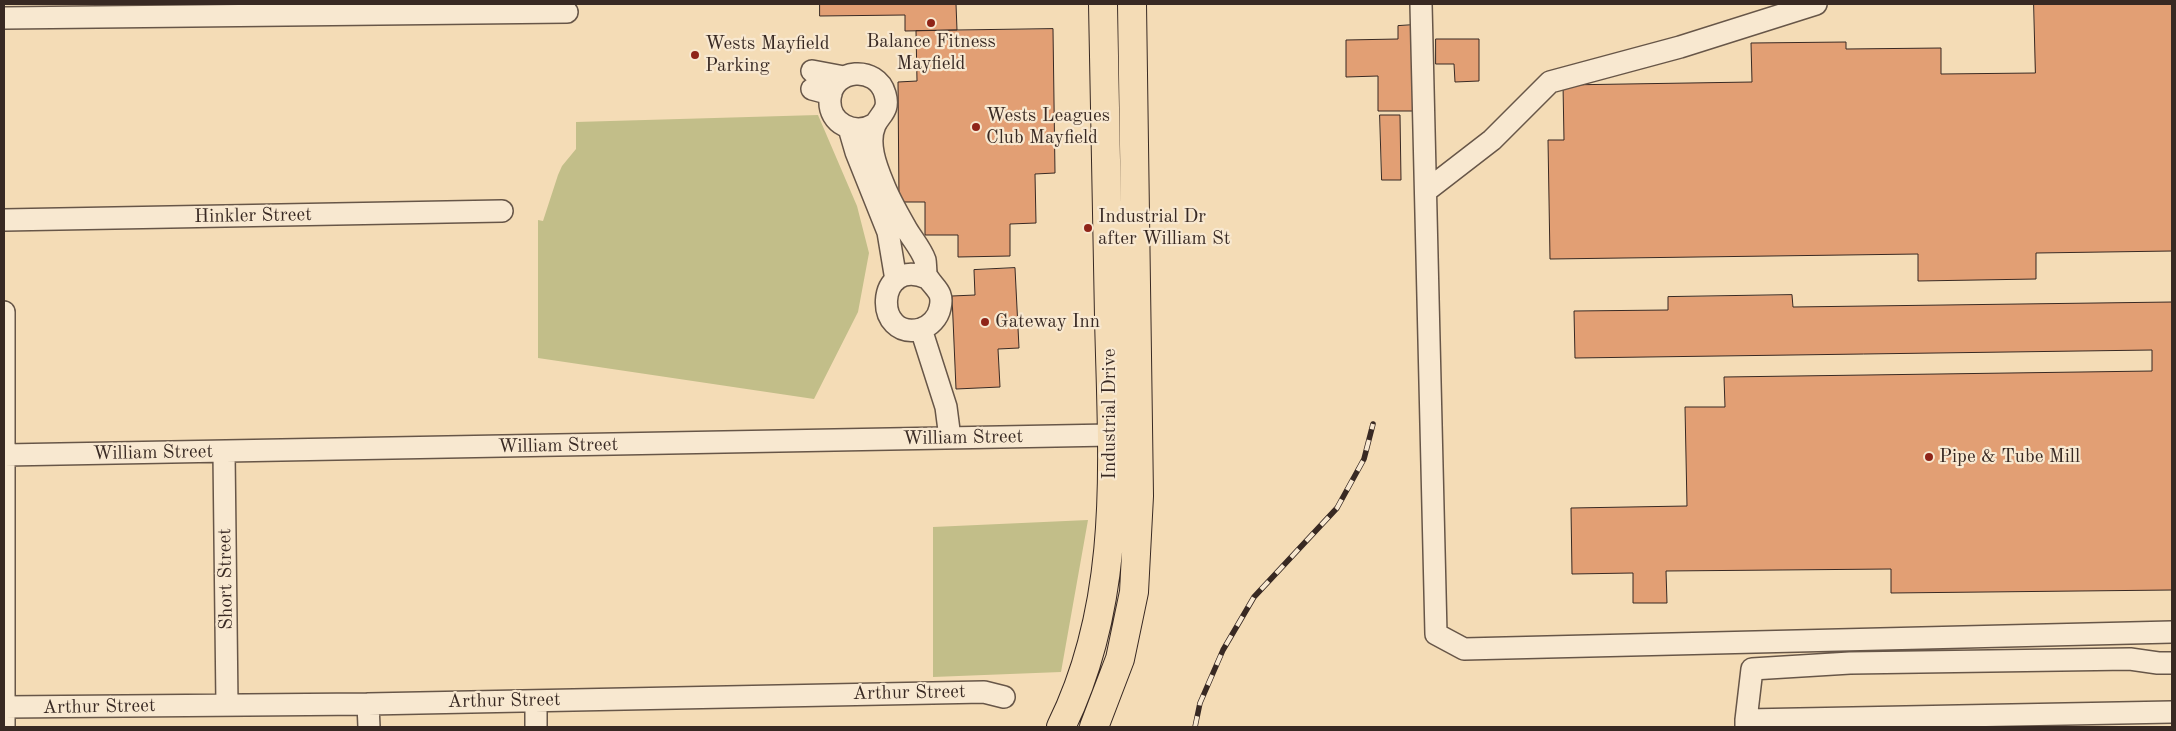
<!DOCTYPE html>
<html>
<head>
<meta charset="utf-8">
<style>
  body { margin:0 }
  #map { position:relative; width:2176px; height:731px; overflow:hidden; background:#f4dcb6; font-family:"Old Standard TT",serif }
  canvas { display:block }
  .frame { position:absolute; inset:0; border:5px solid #382923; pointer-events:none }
</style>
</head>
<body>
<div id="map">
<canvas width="2176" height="731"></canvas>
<div class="frame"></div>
</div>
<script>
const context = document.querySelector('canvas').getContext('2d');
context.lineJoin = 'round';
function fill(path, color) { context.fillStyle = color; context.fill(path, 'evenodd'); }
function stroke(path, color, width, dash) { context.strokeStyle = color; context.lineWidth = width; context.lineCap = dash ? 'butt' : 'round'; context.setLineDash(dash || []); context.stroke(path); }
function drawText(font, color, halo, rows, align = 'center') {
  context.font = font + ' "Old Standard TT",serif'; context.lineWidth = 4.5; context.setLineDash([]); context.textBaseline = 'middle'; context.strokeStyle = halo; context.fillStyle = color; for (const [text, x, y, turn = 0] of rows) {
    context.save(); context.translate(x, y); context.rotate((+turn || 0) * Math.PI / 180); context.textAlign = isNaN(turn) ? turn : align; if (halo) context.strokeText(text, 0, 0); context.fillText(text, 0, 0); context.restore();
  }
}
const green = new Path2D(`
  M818,115L857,206L869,253L858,312L814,399L538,358V220L543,221L558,175L562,166L576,149V122Z
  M1088,520L1061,672L933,677V527Z`);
const building = new Path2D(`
  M820,4H956L957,30L905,31V15L820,16Z
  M2034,4H2172V251L2036,253V279L1918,281V254L1550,259L1548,140H1564L1563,85L1752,82L1751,43L1846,42V49L1941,48V74L2035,73Z
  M1414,25V111H1378V76L1346,77V40L1398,39V26Z
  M1053,29L1055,173L1035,174L1036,223L1010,224V256L958,257V235H925V202H899L898,82L917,81L916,31Z
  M1436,39H1479V81L1455,82L1454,64H1436Z
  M1380,115H1400L1401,180H1382Z
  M1015,268L1019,348L998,349L1000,387L956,389L952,296L975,295L974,270Z
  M1792,295L1793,307L2172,302V590L1891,593V569L1666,571L1667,603H1633V573L1572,574L1571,508L1687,506L1685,407H1725L1724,377L2152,371V350L1575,358L1574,311L1668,310V297Z`);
const minor = new Path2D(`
  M1421,4L1436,634L1464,649L2172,632
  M4,18L567,12
  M812,71L844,77
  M812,89L831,94
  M875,124C855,136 828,124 830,99C832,68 877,65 885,94C890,111 880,114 875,125C867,143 876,166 883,183C889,199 899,216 907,230C913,240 921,249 925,260C926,265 925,274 928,278C935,289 944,292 940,308C938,318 930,326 921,329C873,342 875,256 927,278
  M849,128L856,152L888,232L896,280
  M1426,191L1492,140L1550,82L1680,47L1816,4
  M4,220L502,211
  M4,312V727
  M921,329L946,407L950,438
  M224,453L227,705
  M5,455L1111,435
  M536,701V727
  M368,704L369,727
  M4,707L368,704L984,692L1004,697
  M1746,720L1752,669L1850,663L2130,659L2158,663H2172
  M1746,727V720L2172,712`);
const highway = new Path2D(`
  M1061,727C1125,597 1112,457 1109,317C1107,212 1105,108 1103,4
  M1094,727L1120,659L1134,592L1139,496L1132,4`);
const rail = new Path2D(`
  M1195,727L1200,703L1223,650L1254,597L1337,508L1364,459L1373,424`);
const markers = [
  [931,23,5,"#8f2418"],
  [695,55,5,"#8f2418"],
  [976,127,5,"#8f2418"],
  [1088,228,5,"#8f2418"],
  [985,322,5,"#8f2418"],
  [1929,457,5,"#8f2418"]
];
const poiNames = [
  ["Balance Fitness",931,42,"center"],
  ["Mayfield",931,64,"center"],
  ["Wests Mayfield",705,44],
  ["Parking",705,66],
  ["Wests Leagues",986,116],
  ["Club Mayfield",986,138],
  ["Industrial Dr",1098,217],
  ["after William St",1098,239],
  ["Gateway Inn",995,322],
  ["Pipe & Tube Mill",1939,457]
];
const streetNames = [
  ["Hinkler Street",253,216,-1],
  ["Industrial Drive",1110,414,-90],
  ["William Street",963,438,-1],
  ["William Street",558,446,-1],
  ["William Street",153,453,-1],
  ["Short Street",226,579,-91],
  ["Arthur Street",909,693,-1],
  ["Arthur Street",504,701,-1],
  ["Arthur Street",99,707,-1]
];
fill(green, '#c2be89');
fill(building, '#e29f74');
stroke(building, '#382923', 1);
stroke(minor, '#675648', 24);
stroke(highway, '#382923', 30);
stroke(minor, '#f8e8d0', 21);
stroke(highway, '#f4dcb6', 28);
stroke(rail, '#382923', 5.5);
stroke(rail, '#f8e8d0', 4, [11]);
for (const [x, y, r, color] of markers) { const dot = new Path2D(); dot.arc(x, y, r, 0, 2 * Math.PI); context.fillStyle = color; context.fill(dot); stroke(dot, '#f8e8d0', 2); }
drawText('19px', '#382923', '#f8e8d0', poiNames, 'left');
drawText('19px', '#382923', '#f8e8d0', streetNames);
</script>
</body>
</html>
